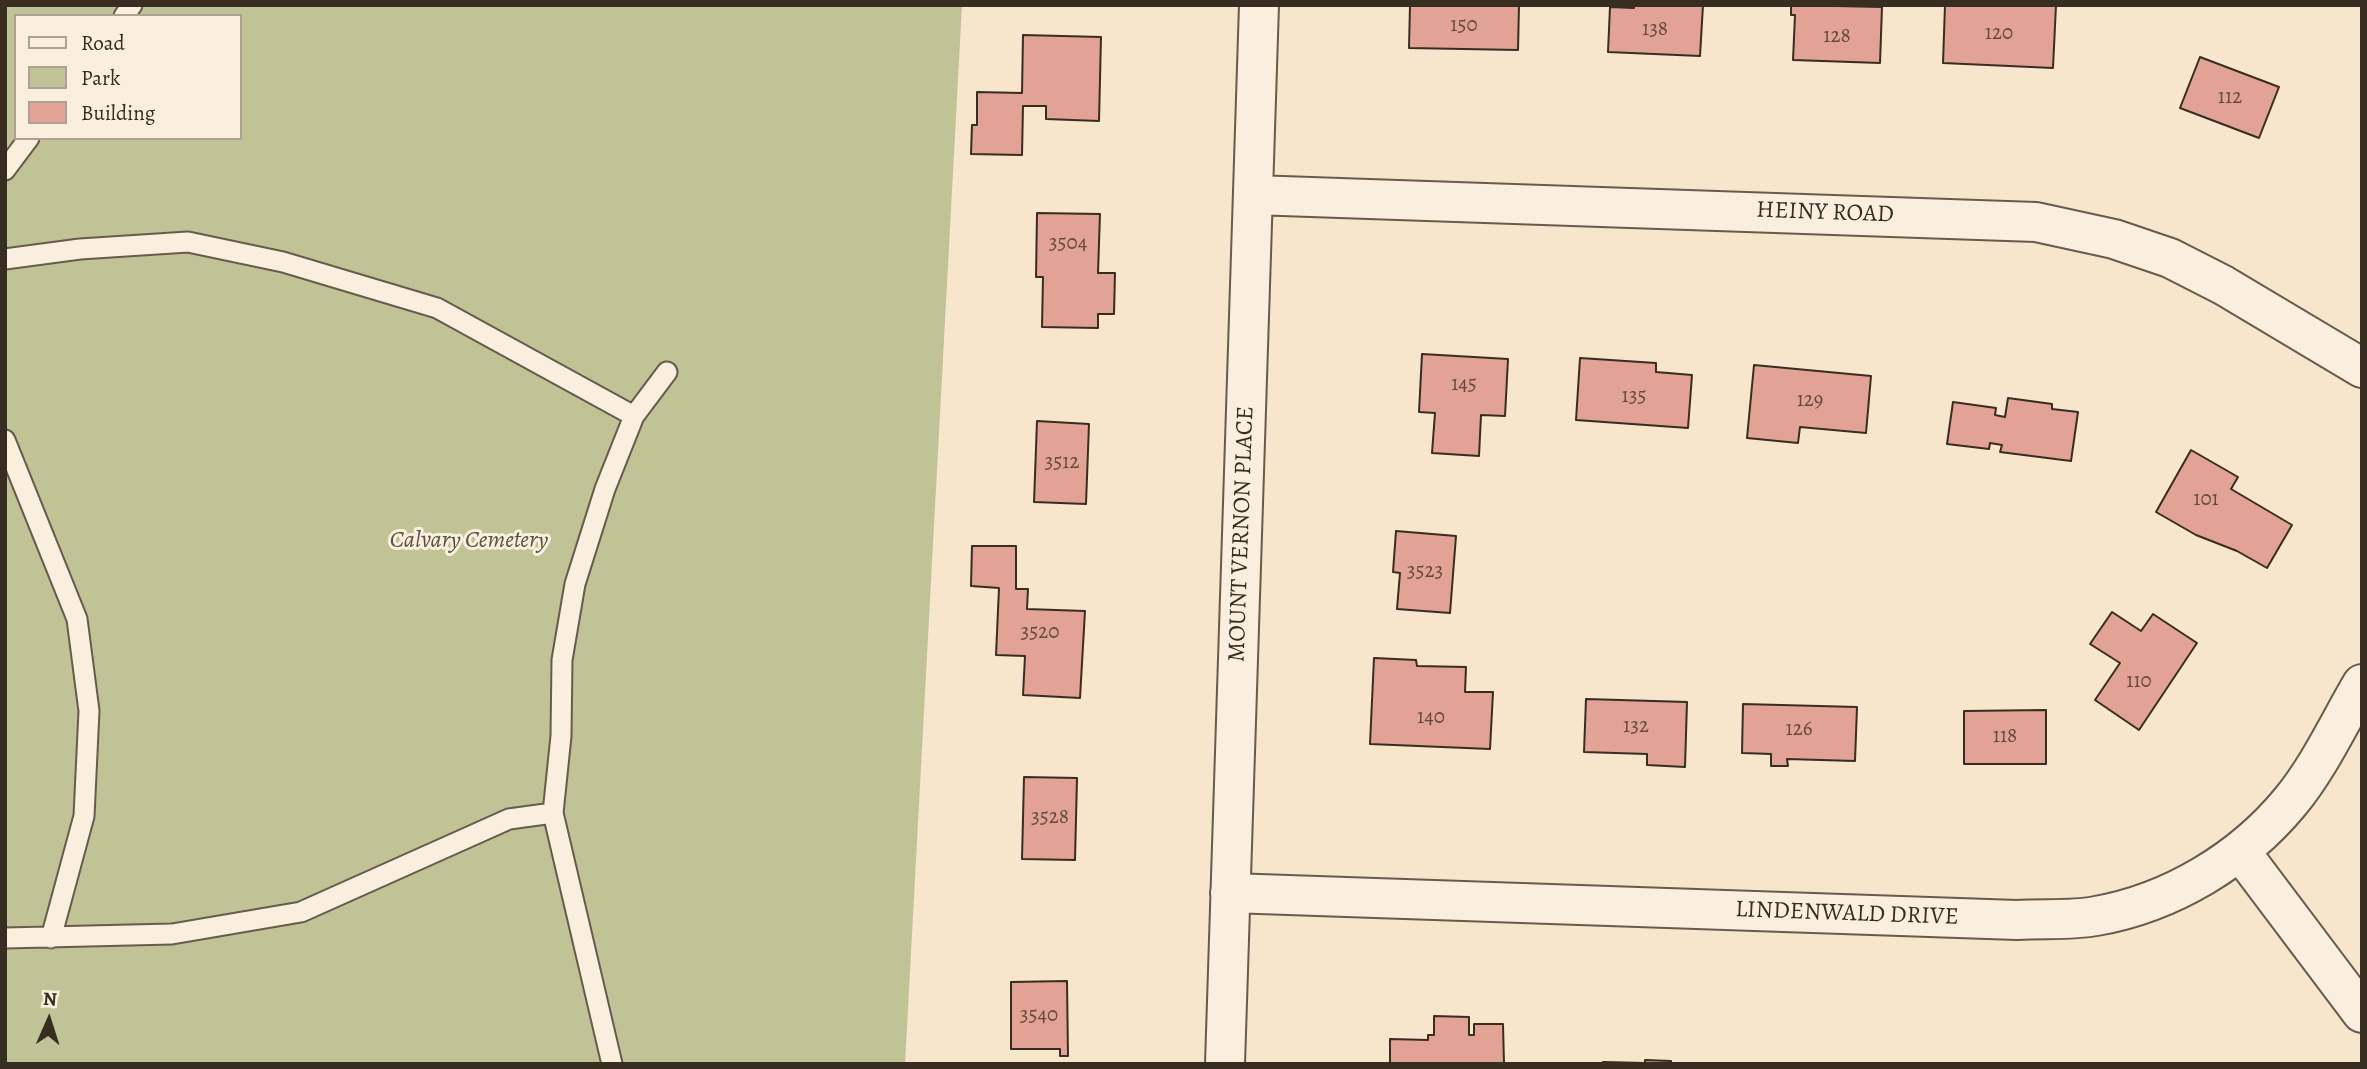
<!DOCTYPE html>
<html>
<head>
<meta charset="utf-8">
<style>
  body { margin:0 }
  #map { position:relative; width:2367px; height:1069px; overflow:hidden; background:#f7e5cc; font-family:Alegreya,serif }
  canvas { display:block }
  .frame { position:absolute; inset:0; border:7px solid #382d21; pointer-events:none }
  .legend { position:absolute; left:14px; top:14px; width:228px; height:126px; box-sizing:border-box; background:#faeede; border:2px solid #aca192; margin:0; padding:9px 12px; list-style:none; font-size:21px; color:#382d21 }
  .legend li { display:flex; align-items:center; gap:14px; height:35px }
  .legend b { width:35px; border:2px solid #aca192 }
  .north { position:absolute; left:14px; top:985px; width:70px; height:70px; -webkit-text-stroke:5px #faeede; paint-order:stroke; rotate:3deg; font-size:19px; font-weight:700; line-height:28px; text-align:center; color:#382d21 }
  .north::after { content:''; display:block; margin:auto; width:24px; height:32px; background:#382d21; clip-path:polygon(50% 0,100% 100%,50% 72%,0 100%) }
</style>
</head>
<body>
<div id="map">
<canvas width="2367" height="1069"></canvas>
<div class="frame"></div>
<ul class="legend">
<li><b style="height:9px;background:#faeede"></b>Road</li>
<li><b style="height:19px;background:#bfc396"></b>Park</li>
<li><b style="height:19px;background:#e3a296"></b>Building</li>
</ul>
<div class="north">N</div>
</div>
<script>
const context = document.querySelector('canvas').getContext('2d');
context.lineJoin = 'round';
function fill(path, color) { context.fillStyle = color; context.fill(path, 'evenodd'); }
function stroke(path, color, width, dash) { context.strokeStyle = color; context.lineWidth = width; context.lineCap = dash ? 'butt' : 'round'; context.setLineDash(dash || []); context.stroke(path); }
function drawText(font, color, halo, rows, align = 'center') {
  context.font = font + ' Alegreya,serif'; context.lineWidth = 6; context.setLineDash([]); context.textBaseline = 'middle'; context.strokeStyle = halo; context.fillStyle = color; for (const [text, x, y, turn = 0] of rows) {
    context.save(); context.translate(x, y); context.rotate((+turn || 0) * Math.PI / 180); context.textAlign = isNaN(turn) ? turn : align; if (halo) context.strokeText(text, 0, 0); context.fillText(text, 0, 0); context.restore();
  }
}
const green = new Path2D(`
  M5,5H962L905,1064H5ZM16,16H240V138H16Z`);
const building = new Path2D(`
  M1410,5H1519L1518,50L1409,48Z
  M1634,5H1703L1700,56L1608,52L1610,7L1634,8Z
  M1791,5L1882,7L1880,63L1793,60L1795,15H1791Z
  M1945,5H2056L2053,68L1943,63Z
  M1023,35L1101,37L1099,121L1046,119V106H1023L1022,155L971,154L972,125H977V92L1022,93Z
  M2200,57L2279,87L2259,138L2180,108Z
  M1037,213L1100,214L1098,273H1115L1114,314H1098V328L1042,327L1043,277H1036Z
  M1422,354L1508,359L1505,416L1481,415L1479,456L1432,453L1435,413L1419,412Z
  M1580,358L1656,363V372L1692,375L1688,428L1576,420Z
  M1754,365L1871,376L1866,433L1800,427L1798,443L1747,438Z
  M2008,398L2052,404V409L2078,412L2071,461L2000,452L2002,445L1990,443L1989,449L1947,444L1953,402L1996,408L1995,415L2005,417Z
  M1037,421L1089,424L1086,504L1034,502Z
  M2191,450L2238,477L2231,489L2292,525L2267,568L2237,551L2196,535L2156,512Z
  M1396,531L1456,536L1450,613L1397,609L1400,573L1393,572Z
  M972,546H1016V589H1028L1027,609L1085,611L1080,698L1023,695L1025,656L996,655L999,588L971,586Z
  M2112,612L2141,631L2153,614L2197,643L2139,730L2095,700L2120,663L2090,644Z
  M1374,658L1416,660L1417,666L1466,667L1465,692H1493L1490,749L1370,744Z
  M1586,699L1687,702L1685,767L1647,765V754L1584,752Z
  M1743,704L1857,707L1855,761L1787,759L1788,766H1771V754L1742,753Z
  M2046,710V764H1964V711Z
  M1024,777L1077,778L1075,860L1022,859Z
  M1067,981L1068,1056H1060V1049H1011V982Z
  M1434,1016L1469,1017V1035H1474V1024H1503L1504,1064H1390V1039L1428,1040V1035H1434Z
  M1645,1060L1671,1061V1064H1602L1603,1062L1645,1063Z`);
const service = new Path2D(`
  M124,16L132,5
  M5,170L29,138
  M5,259L80,249L188,242L283,262L437,308L634,416
  M5,440L77,619L89,711L84,816L51,938
  M5,938L172,934L301,912L509,819L553,813
  M612,1064L553,813L561,736L562,660L575,584L605,489L634,416L667,372`);
const minor = new Path2D(`
  M1253,195L2036,222L2114,239L2170,258L2223,285L2362,368
  M2240,851L2362,1013
  M1230,893L2017,920C2043,918 2070,921 2096,916C2171,903 2242,860 2290,802C2319,767 2339,723 2362,684
  M1225,1064L1259,5`);
const numberNames = [
  ["150",1464,26],
  ["138",1655,30],
  ["120",1999,34],
  ["128",1837,37],
  ["112",2230,98],
  ["3504",1068,244],
  ["145",1464,385],
  ["135",1634,397],
  ["129",1810,401],
  ["3512",1062,463],
  ["101",2206,500],
  ["3523",1425,572],
  ["3520",1040,633],
  ["110",2139,682],
  ["140",1431,718],
  ["132",1636,727],
  ["126",1799,730],
  ["118",2005,737],
  ["3528",1050,818],
  ["3540",1039,1016]
];
const streetNames = [
  ["HEINY ROAD",1825,213,2],
  ["MOUNT VERNON PLACE",1242,534,-88],
  ["LINDENWALD DRIVE",1847,914,2]
];
const parkNames = [
  ["Calvary Cemetery",469,541]
];
fill(green, '#bfc396');
fill(building, '#e3a296');
stroke(building, '#382d21', 2);
stroke(service, '#685b4c', 23);
stroke(minor, '#685b4c', 42);
stroke(service, '#faeede', 19);
stroke(minor, '#faeede', 38);
drawText('21px', '#634a3e', null, numberNames);
drawText('24px', '#382d21', '#faeede', streetNames);
drawText('italic 24px', '#5a523e', '#faeede', parkNames);
</script>
</body>
</html>
